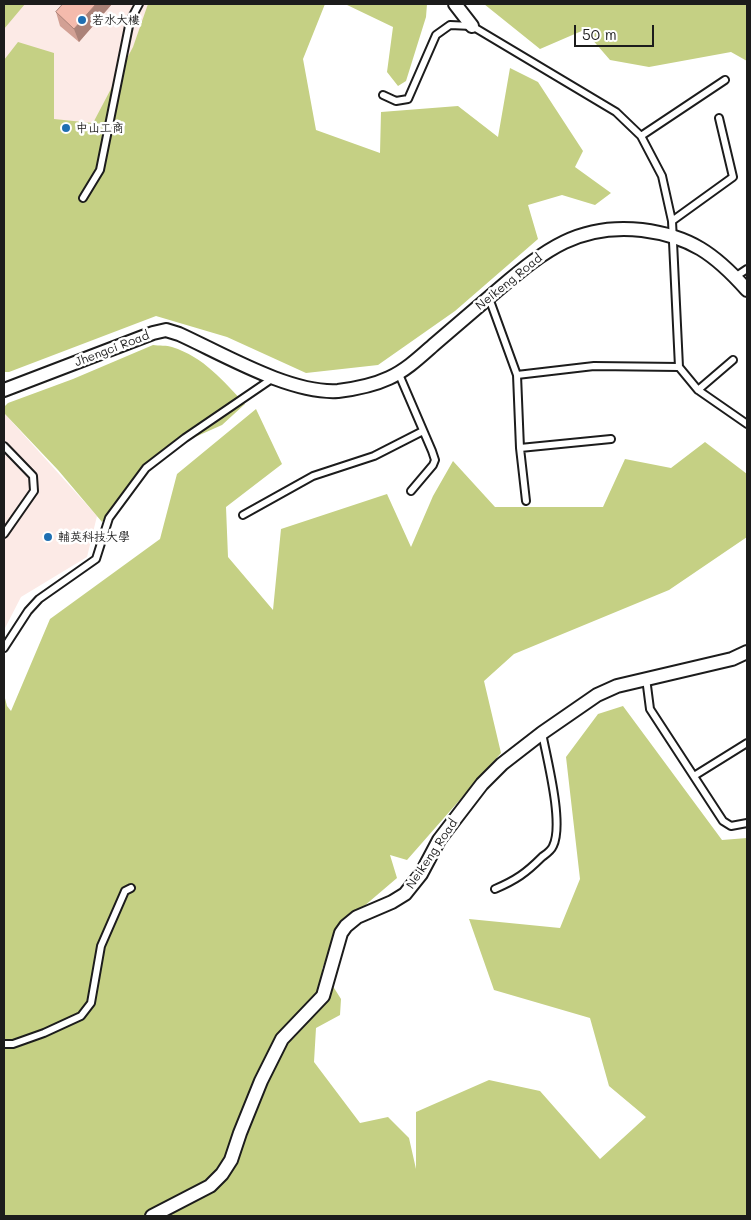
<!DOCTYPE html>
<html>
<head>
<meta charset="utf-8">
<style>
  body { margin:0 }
  #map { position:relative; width:751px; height:1220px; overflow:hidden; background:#fff; font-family:Mali,sans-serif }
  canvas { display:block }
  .frame { position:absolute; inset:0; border:5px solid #1c1c1c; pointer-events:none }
  .scale { position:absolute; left:574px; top:25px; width:80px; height:22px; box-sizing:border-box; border:2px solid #1c1c1c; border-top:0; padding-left:6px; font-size:15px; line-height:18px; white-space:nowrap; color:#1c1c1c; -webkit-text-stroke:4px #fff; paint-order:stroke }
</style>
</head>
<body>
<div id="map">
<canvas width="751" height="1220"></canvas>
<div class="frame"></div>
<div class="scale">50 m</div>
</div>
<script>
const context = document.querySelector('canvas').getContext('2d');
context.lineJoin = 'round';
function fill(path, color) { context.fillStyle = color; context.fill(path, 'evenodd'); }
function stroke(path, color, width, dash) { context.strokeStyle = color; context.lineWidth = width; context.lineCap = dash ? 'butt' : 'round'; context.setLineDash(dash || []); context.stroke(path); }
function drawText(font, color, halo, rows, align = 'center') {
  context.font = font + ' Mali,"LXGW WenKai TC",sans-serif'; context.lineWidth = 5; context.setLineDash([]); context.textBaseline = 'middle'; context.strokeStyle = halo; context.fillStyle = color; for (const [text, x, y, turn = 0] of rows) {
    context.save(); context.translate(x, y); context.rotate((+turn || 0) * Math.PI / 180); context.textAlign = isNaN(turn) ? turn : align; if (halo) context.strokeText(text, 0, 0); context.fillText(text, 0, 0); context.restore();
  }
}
const built = new Path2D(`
  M4,4H162L4,315Z
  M4,413L97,516L87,557L21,597L4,630Z`);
const green = new Path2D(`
  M4,4H25L4,29Z
  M148,4H325L303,59L316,130L380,153L381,112L458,106L498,137L510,68L538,82L583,151L575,167L611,193L595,205L562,195L528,205L538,239L455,311L378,365L306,373L227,337L156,316L9,372H4V60L18,42L54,53V119L93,123L133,47Z
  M345,4H427L426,17L406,81L398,86L387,72L393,27Z
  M484,4H747V61L731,52L649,67L610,60L584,30L540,49Z
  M153,345C159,346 167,345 172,347C204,357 223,381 245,404L222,425L186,441L142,471L118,499L102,522L58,470L4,413V407L8,403L73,379Z
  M256,409L282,464L226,507L228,557L273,610L281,529L387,494L411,547L433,496L453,461L495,507H603L625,459L671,468L705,442L747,474V537L669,590L514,654L484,681L501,753L407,860L390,855L397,878L363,907L360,921L331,947L322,969L341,999L340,1015L316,1028L314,1062L360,1123L388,1117L409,1138L416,1169V1112L489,1080L540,1091L600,1159L646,1117L609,1086L590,1018L494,990L469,919L560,928L580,879L566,757L598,714L623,706L722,840L747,838V1216H4V694L7,706L11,711L50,619L160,539L177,474Z`);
const service = new Path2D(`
  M383,95L396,101L408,99L436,35L450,25L472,26L616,112L641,136L662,176L672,221L679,367
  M641,136L725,80
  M83,198L100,170L130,21L139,4
  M672,221L733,177L719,118
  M735,277L747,269
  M489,298L517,375L520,448L526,501
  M398,372L432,451L435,460L433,465L411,491
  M517,375L594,366L679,367L698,390L747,424
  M698,390L733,360
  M4,446L33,476L34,491L4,534
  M520,448L611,439
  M243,515L313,476L374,456L423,431
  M4,648L28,611L39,599L96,559L109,518L146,468L185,438L273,378
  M646,678L650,709L723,821L731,826L747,823
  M694,776L747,743
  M495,889C516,880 526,873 542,857C546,854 551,851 553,846C564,824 547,759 542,733
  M4,1044H13L44,1033L81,1016L91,1003L101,946L125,891L131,888`);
const minor = new Path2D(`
  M455,4L472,26
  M4,390L153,333L166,330L179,334C223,354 290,394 338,391C354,389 374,385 389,378C407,370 422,355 437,342C458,324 479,306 500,288C545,250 579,223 642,230C690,236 715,254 747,290
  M152,1216L210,1186L222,1174L231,1160L240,1133L261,1081L282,1039L323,996L341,933L346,926L357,917L392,902L405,894L421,874L439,840L482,784L502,764L542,733L597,695L617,686L732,659L747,652`);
const wall = new Path2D(`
  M61,4H112L79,42L60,26L56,12L62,5Z`);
const shadedWall = new Path2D(`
  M96,4H112L79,42L74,29Z`);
const building = new Path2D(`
  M63,4H96L74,29L56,12Z`);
const markers = [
  [82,20,5,"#1f6fb2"],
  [66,128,5,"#1f6fb2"],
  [48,537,5,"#1f6fb2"]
];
const poiNames = [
  ["若水大樓",92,20],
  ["中山工商",76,128],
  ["輔英科技大學",58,537]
];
const streetNames = [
  ["Neikeng Road",509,282,-39],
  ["Jhengci Road",112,349,-21],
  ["Neikeng Road",432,854,-56]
];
fill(built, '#fceae6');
fill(green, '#c5d084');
stroke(service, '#1c1c1c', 10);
stroke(minor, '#1c1c1c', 16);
stroke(service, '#fff', 6);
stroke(minor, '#fff', 12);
fill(wall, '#d2a094');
fill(shadedWall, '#ab8278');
fill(building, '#f4baac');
stroke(building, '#ab8278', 1);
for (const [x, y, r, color] of markers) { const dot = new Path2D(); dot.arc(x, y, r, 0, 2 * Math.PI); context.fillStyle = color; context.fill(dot); stroke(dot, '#fff', 2); }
drawText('12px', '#1c1c1c', '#fff', poiNames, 'left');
drawText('12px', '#1c1c1c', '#fff', streetNames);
</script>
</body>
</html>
